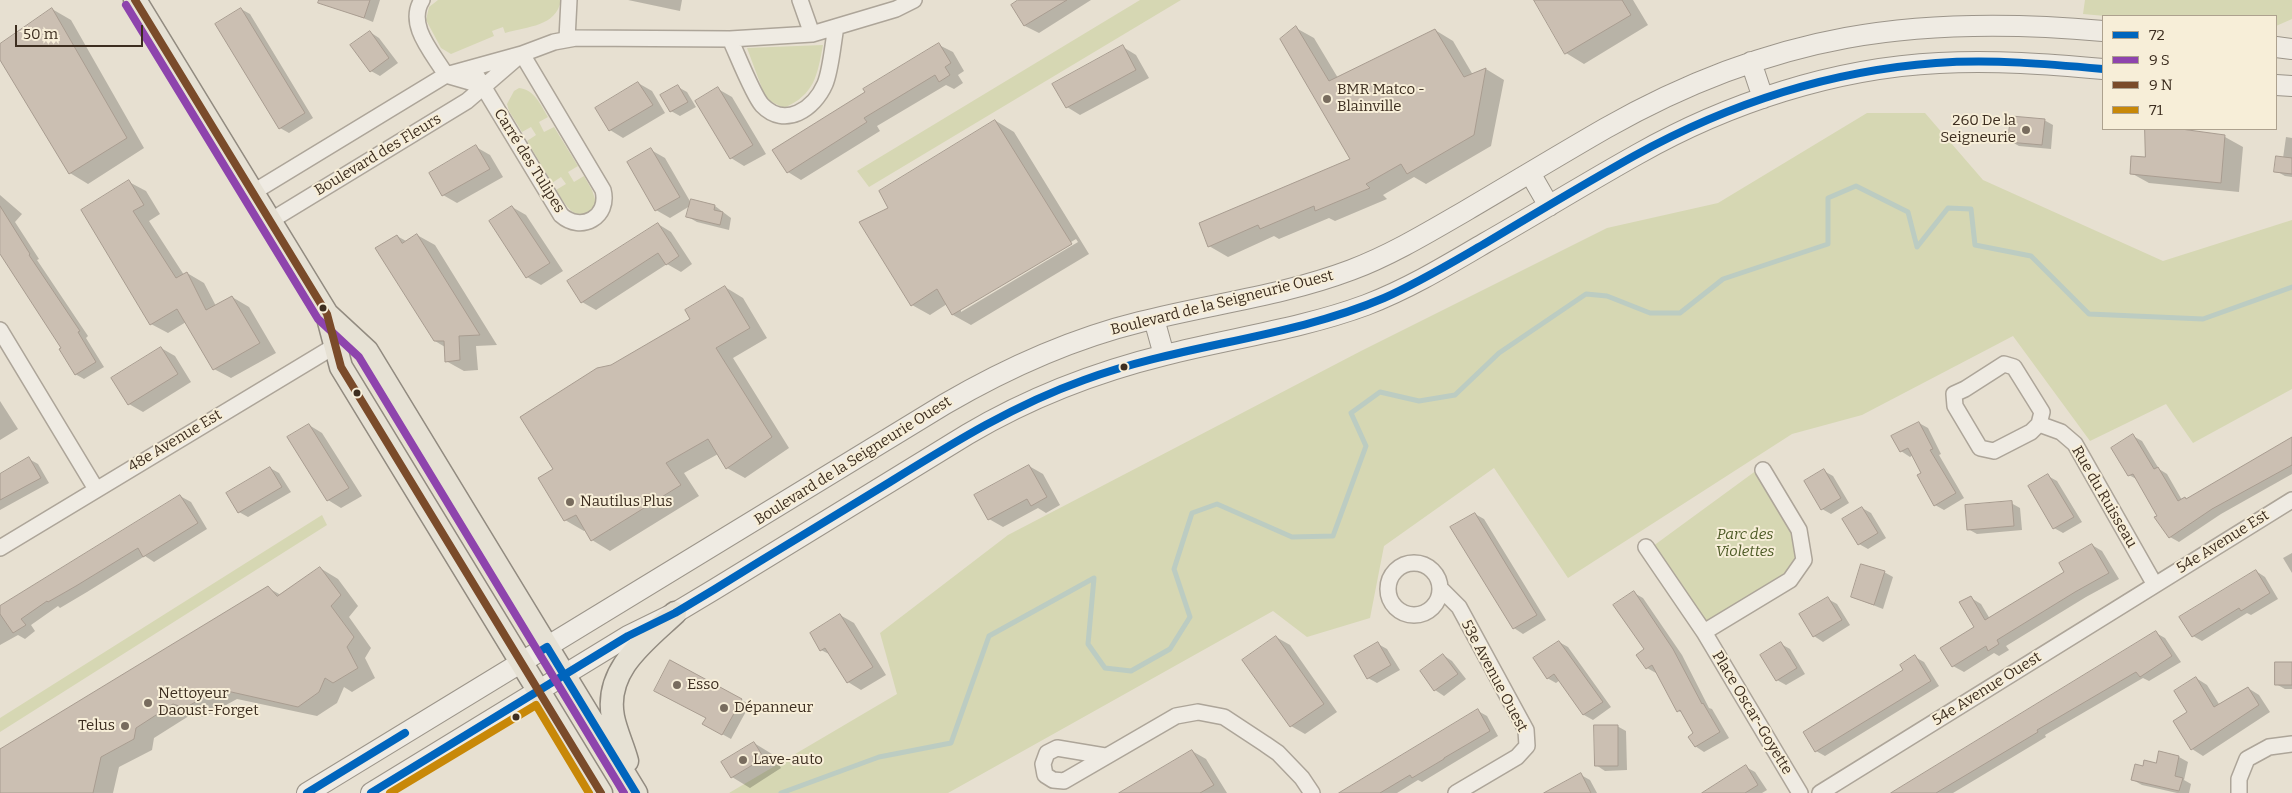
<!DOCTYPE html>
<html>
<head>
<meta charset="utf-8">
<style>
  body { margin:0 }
  #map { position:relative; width:2292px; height:793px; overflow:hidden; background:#e7e0d1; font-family:Bitter,serif }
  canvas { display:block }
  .legend { position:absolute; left:2102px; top:15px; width:175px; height:115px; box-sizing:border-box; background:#f7eed8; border:1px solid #ada18e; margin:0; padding:6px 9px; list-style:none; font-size:15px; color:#3d2e20 }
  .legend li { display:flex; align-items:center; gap:10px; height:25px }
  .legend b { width:25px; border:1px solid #ada18e }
  .scale { position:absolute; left:15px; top:25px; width:128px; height:22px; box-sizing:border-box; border:2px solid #3d2e20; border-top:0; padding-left:6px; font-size:15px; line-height:18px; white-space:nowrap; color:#3d2e20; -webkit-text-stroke:4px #f7eed8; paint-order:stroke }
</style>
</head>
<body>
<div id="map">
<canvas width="2292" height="793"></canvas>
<ul class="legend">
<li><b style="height:6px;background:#0065bd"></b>72</li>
<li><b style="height:6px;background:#8e44ad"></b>9 S</li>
<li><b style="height:6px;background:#7a4b2a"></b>9 N</li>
<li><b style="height:6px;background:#c88808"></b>71</li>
</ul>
<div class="scale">50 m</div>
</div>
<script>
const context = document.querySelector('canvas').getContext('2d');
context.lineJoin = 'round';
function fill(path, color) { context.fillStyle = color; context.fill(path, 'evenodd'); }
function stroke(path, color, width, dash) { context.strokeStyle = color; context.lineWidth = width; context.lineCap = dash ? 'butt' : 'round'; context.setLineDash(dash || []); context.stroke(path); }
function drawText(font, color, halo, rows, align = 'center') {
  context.font = font + ' Bitter,serif'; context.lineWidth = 4; context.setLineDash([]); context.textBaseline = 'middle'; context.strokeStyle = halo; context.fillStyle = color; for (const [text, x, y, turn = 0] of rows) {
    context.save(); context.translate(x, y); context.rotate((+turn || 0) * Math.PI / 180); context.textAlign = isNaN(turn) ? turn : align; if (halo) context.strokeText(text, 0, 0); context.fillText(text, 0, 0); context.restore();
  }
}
const green = new Path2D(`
  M438,0H561C556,27 528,26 505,33L503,27L492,31L494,36L451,54L441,48L426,20L429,7Z
  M1140,0H1181L869,187L857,171Z
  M2085,0H2292V19L2276,26V16H2105L2083,14Z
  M823,45C817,76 815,94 784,108L766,99L747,48Z
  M519,88C535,90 540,104 548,117L539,122L544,132L554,127L578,166L568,172L574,182L584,176L592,190L596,202C581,231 566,206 556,190L566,184L561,177L552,183L527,141L536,135L531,127L522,132L509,111L507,104L514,91Z
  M1867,113H1925L1983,180L2163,261L2292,220V389L2193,443L2166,404L2090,441L2013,336L1862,415L1792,434L1568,578L1494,468L1384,546L1370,618L1307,637L1273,611L948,793H729L897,694L880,633L1008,535L1361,351L1607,228L1718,203Z
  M1757,470L1796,523L1802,555L1789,578L1704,631L1649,549Z
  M322,515L327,525L0,732V718Z`);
const shadow = new Path2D(`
  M338,0H380L373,22L335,7Z
  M628,0H682L680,11Z
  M1021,0H1091L1039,33L1025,26L1012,5Z
  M1536,0H1633L1648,25L1584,64L1566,53Z
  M52,9L71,20L144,148L88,184L70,173L0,57V45Z
  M241,9L250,14L313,118L289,133L280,128Z
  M1296,28L1314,38L1338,78L1435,30L1453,41L1473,75L1486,69L1504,80L1491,146L1426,184L1414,177L1383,195L1387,199L1335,221L1329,218L1279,239L1274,236L1228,257L1209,246L1352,159Z
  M370,32L379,38L398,63L380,76L371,71Z
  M939,45L953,52L964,71L958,75L963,83L954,89L946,85L877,126L880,131L801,180L788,172Z
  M1123,47L1136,55L1149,78L1080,115L1067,107Z
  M638,83L652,91L665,113L623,138L610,130Z
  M678,87L687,92L696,107L680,116L671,111Z
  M718,89L732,97L766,154L744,166L731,158Z
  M2044,120L2053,125L2051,149L2019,146L2010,141Z
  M996,121L1014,132L1089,254L971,325L953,315L947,304L930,315L912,305L890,208ZM1076,239L1078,242L961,312V309Z
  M2147,129H2185L2192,133L2225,137L2243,147L2239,192L2149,183L2131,173L2147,158Z
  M2286,137L2292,138V177L2285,176L2276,171L2283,158Z
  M476,147L490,155L503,177L457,203L443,195L431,174Z
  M651,150L665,158L691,203L715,206L731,218L729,230L697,222L688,217L690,206L670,218L656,210Z
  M129,182L146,191L160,214L149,221L184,275L187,273L204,283L216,306L232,297L249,307L276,353L231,378L214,369L186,322L168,333L151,324L83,210Z
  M0,195L22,214L15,222L39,259L37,260L88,336L86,338L104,367L84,379L75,374L63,348L0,251Z
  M512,207L526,215L563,271L541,285L527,277L491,222Z
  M658,224L671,232L692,264L681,272L667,264L596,310L582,302Z
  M417,235L435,245L497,345L476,346L478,370L464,371L446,361L445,347L435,341L397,236L406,241Z
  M725,287L743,298L767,338L733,358L789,448L745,478L727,468L718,454L684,473L699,496L610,551L592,540L586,530L584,531L565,520L540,478L555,470L611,367L692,320Z
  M161,348L175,356L191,382L143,412L129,404Z
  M0,401L18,429L0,440Z
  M1919,423L1928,428L1941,454L1939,455L1964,498L1944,510L1935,505L1913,455L1910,457L1901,451Z
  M309,425L322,433L362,496L341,508L328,500Z
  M2133,436L2142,441L2159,469L2167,474L2182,500H2187L2292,438V474L2221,514L2179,542L2170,537L2138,480L2129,475Z
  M29,459L38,464L49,483L0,510V476Z
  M1029,466L1043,474L1060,505L1046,513L1038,508L1003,527L989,519Z
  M270,468L279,473L291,492L248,517L239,512Z
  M1824,471L1833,476L1849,503L1831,514L1822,509Z
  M2048,476L2057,481L2082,522L2063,533L2054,528Z
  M180,496L191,502L207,529L154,562L145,556L87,592L60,608L58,606L31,625L35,631L25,639L18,635L0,645V606Z
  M2011,503L2020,508L2022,530L1977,534L1968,529Z
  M1862,508L1871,513L1886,538L1868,549L1859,544Z
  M1475,514L1484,519L1546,620L1523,634L1514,628Z
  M2092,545L2102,551L2119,579L2086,597L2006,646L2009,650L1999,656L1994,653L1964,672L1953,666L1942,648L1976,627L1971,598L1981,604L1990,619L2065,572Z
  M2292,553V573L2283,558Z
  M320,568L338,579L358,606L349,617L371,648L365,658L375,678L352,692L344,687L337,703L317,716L237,699L204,717L192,714L154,738L152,750L119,767L113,793H0V750L268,588L281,595Z
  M2256,571L2265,577L2278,599L2251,615L2247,613L2202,641L2193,636Z
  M1884,572L1893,577L1883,609L1852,597Z
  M1634,593L1643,598L1682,655L1709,708L1712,709L1729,738L1704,752L1695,746V734L1683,713L1678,711L1657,672L1656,673L1647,668L1646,649Z
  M1828,599L1837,604L1850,625L1823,642L1814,636Z
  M840,615L854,623L886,675L861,690L848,682L831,655L821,650Z
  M2156,633L2165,638L2181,662L2149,681L2143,678L2045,735L2046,737L1953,793H1895Z
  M1276,637L1290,645L1337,712L1305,734L1291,726L1244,660Z
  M1559,642L1568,647L1611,707L1593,720L1584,715L1560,680L1556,683L1547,678Z
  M1378,644L1387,649L1400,670L1377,683L1368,678Z
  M1781,644L1790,649L1805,674L1786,685L1777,680Z
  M1443,655L1452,661L1466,679L1444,696L1435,690L1421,672Z
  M1915,657L1924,662L1939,686L1825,756L1816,751L1905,671Z
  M2292,664V689H2285L2276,684Z
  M2196,678L2207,685L2219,704L2248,688L2259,695L2270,712L2203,756L2192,749L2189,713Z
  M741,700L750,704L731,739L704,724Z
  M1478,711L1487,716L1498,736L1422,782L1418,780L1397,793H1355Z
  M1617,726L1626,731L1627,770L1605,771L1596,765Z
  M754,743L772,754L781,768L750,788L732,777Z
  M1192,751L1206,759L1227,793H1123Z
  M2160,753L2179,757L2188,762L2184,780L2191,784L2189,793H2177L2142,785L2133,780L2143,767L2157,764Z
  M1746,767L1755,772L1767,790L1762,793H1704Z
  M1581,775L1590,780L1597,793H1556Z`);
const stream = new Path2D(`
  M781,793L879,757L951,743L989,636L1094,578L1088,644L1105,668L1131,671L1170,649L1190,617L1174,569L1192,513L1217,504L1292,537L1333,536L1366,446L1351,413L1380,392L1419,401L1455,395L1499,353L1586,294L1607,296L1650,313H1680L1723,279L1828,244V198L1856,186L1908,212L1917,247L1948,208L1971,209L1975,245L2031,256L2089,314L2203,319L2292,287`);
const building = new Path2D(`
  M319,0H370L364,18L318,3Z
  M1018,0H1067L1024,26L1011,5Z
  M1534,0H1622L1631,15L1565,54Z
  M52,8L127,138L69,174L0,60V44Z
  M241,8L305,113L279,129L215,24Z
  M1296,26L1329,81L1435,29L1464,77L1486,68L1474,135L1407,174L1401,164L1366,184L1370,188L1315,211L1314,206L1260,229L1258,225L1208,247L1199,223L1350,159L1280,39Z
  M370,31L389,58L370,72L350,45Z
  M939,43L951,63L945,67L950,75L939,82L935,75L864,118L867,122L787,173L772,150L865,92L863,89Z
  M1123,45L1136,70L1066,108L1052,84Z
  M638,82L653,105L609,131L595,108Z
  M678,85L688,102L670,112L660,95Z
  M718,87L753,145L730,159L695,101Z
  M2011,116L2045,119L2042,145L2008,142Z
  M995,120L1072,244L952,315L937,289L911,306L859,222L888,208L879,191Z
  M2145,129H2181L2225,135L2221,183L2130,174L2131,156L2145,157Z
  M476,145L490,169L442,196L429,173Z
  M651,148L680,197L655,211L627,162Z
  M2276,156L2292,158V174L2274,172Z
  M129,180L144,205L133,211L176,278L187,272L206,310L232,296L260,343L213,370L177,309L150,325L81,210Z
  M691,199L715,205L714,210L723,212L720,225L686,217Z
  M0,206L30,254L29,255L80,331L78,332L96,362L75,375L59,349L61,348L0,254Z
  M512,206L550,263L526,278L489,221Z
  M658,223L679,256L666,265L658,253L581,303L567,281Z
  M417,234L480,335L459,336L460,360L445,362L444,341H434L375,248L397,235L402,243Z
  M725,286L750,328L716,348L772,437L726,469L708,439L666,463L681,485L591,541L576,515L564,521L538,478L553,469L520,417L597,368L611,365L690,319L685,310Z
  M161,347L178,374L128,405L111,378Z
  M1919,422L1933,449L1930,450L1956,493L1934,506L1917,475L1921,473L1908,448L1900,452L1891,436Z
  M309,424L349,488L327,501L287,437Z
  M2133,434L2154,469L2158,467L2178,501L2185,497L2186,499L2292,437V465L2212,509L2169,538L2154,517L2157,516L2133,474L2128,476L2111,448Z
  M29,457L41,478L0,500V474Z
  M1029,465L1047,497L1031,506L1027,499L988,520L974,495Z
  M270,467L282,487L238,513L226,493Z
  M1824,469L1841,498L1821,510L1804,481Z
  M2048,474L2074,517L2053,529L2028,486Z
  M180,495L198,523L143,557L138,548L76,586L48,602L47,601L21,619L26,625L13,633L0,614V606Z
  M2012,501L2014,526L1967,530L1965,505Z
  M1862,507L1878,533L1858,545L1842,519Z
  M1475,513L1537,615L1513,629L1450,527Z
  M2092,544L2109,573L2075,592L1997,640L1999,644L1988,651L1986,646L1952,667L1940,648L1974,627L1959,602L1971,596L1985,620L2064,572L2059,563Z
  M1861,564L1885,571L1874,605L1851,597Z
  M320,567L341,595L331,606L354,637L347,647L358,668L333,683L325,678L319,692L298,707L218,689L185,708L173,704L136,728L134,739L101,757L93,793H0V749L268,586L277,596Z
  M2256,570L2270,593L2241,611L2239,608L2192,637L2179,617Z
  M1634,591L1673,649L1702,704L1703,703L1720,732L1695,747L1688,737L1693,733L1680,710L1677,712L1652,665L1646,669L1636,655L1644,649L1613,605Z
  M1828,597L1842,620L1813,637L1799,614Z
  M840,614L873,667L847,683L825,648L820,651L810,633Z
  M2156,631L2172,656L2140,677L2136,672L2037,730L2038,732L1936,793H1891Z
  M1276,636L1324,704L1290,727L1242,660Z
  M1559,641L1603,702L1583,715L1554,674L1547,679L1533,658Z
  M1378,642L1391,665L1367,679L1354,656Z
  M1781,642L1797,668L1776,681L1760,655Z
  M1443,654L1458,674L1434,691L1420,671Z
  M1915,655L1931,681L1815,752L1803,732L1903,670L1900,665Z
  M670,660L742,699L722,735L702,724L706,718L654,691Z
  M2275,662H2292V685H2275Z
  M2196,677L2214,707L2248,687L2259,705L2191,750L2173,721L2187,712L2174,691Z
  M1478,709L1490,731L1444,758V759L1412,778L1410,775L1380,793H1339Z
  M1594,725H1618V766H1595Z
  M754,742L764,758L731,778L721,762Z
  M1192,750L1214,785L1200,793H1119Z
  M2159,751L2179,756L2175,776L2183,778L2179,791L2131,780L2135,764L2143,766L2144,760L2156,763Z
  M1746,765L1758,785L1745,793H1702Z
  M1581,773L1591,793H1544Z`);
const street = new Path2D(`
  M422,0C406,25 433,53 446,75L484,86
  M800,0L812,34
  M567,39L569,0
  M730,39C737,54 753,95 762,105C785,129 814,109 825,84C831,70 833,42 836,27
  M472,68L561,215C581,233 610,217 603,190L522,54
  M252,193L446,75L522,54L554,42L576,38L730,39L812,34L896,9L914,0
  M270,221L467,101L518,57
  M0,330L96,489
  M2004,364L2014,367L2042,412L2039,424L2031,432L1994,451L1980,448L1955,406L1954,394L1965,389Z
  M2039,424L2061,432L2075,444L2155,585
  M1646,547L1704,632L1800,793
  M0,548L343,341
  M1388 589a26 26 0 1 1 52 0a26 26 0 1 1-52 0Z
  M1440,588L1459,607L1526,730L1527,746L1517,757L1456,793
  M1704,632L1790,580L1804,560L1799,530L1763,470
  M1105,756L1057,748L1047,753L1043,764L1045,775L1053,780L1064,781L1176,716L1198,712L1224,717L1265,744L1278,753L1302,778L1312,793
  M1820,793L2292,500
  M2239,793V779L2247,759L2269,747L2292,744`);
const secondary = new Path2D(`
  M2276,47L2292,49
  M1751,62L1763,98
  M2276,85L2292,86
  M1530,173L1549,206
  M1154,319L1164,355
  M307,793L945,404C1007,368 1071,339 1140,322C1210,304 1282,296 1351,270C1391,255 1429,232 1467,210C1513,183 1559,155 1606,128C1772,34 1915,14 2103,31
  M371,793L628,636L675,613L715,589L968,434C1029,398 1096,372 1165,355C1232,338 1301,329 1366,305C1408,289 1446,266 1485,243C1536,214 1586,183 1638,154C1728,103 1835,68 1939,63C1994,60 2048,64 2103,69`);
const primary = new Path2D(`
  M135,0L327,314L341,367L601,793
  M327,314L367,351L636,793
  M627,761C623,746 616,732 613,717C604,670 645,641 675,613`);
const bus1 = new Path2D(`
  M539,652L547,647L636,793
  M307,793L405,733
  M371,793L628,636L675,613L715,589C773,553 831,518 890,482C953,443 1014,405 1084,380C1181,344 1288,339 1384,298C1418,283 1451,263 1484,244C1534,214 1584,184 1634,156C1728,104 1829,71 1936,63C1992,59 2048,64 2103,69`);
const bus2 = new Path2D(`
  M126,5L318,319L359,357L624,793`);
const bus3 = new Path2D(`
  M135,0L327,314L341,367L601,793`);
const bus4 = new Path2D(`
  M390,793L536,705L589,793`);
const markers = [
  [1327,99,5,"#786c5e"],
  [2026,130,5,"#786c5e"],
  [323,308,4.5,"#3d2e20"],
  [1124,367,4.5,"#3d2e20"],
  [357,393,4.5,"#3d2e20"],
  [570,502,5,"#786c5e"],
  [677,685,5,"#786c5e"],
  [148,703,5,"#786c5e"],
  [724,708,5,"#786c5e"],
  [516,717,4.5,"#3d2e20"],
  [125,726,5,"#786c5e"],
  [743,760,5,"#786c5e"]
];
const poiNames = [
  ["BMR Matco -",1337,90],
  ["Blainville",1337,107],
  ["260 De la",2016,121,"right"],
  ["Seigneurie",2016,138,"right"],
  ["Nautilus Plus",580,502],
  ["Esso",687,685],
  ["Nettoyeur",158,694],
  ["Daoust-Forget",158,711],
  ["Dépanneur",734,708],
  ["Telus",115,726,"right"],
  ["Lave-auto",753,760]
];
const streetNames = [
  ["Boulevard des Fleurs",378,155,-31],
  ["Carré des Tulipes",529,161,58],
  ["Boulevard de la Seigneurie Ouest",1222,303,-14],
  ["48e Avenue Est",175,441,-31],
  ["Boulevard de la Seigneurie Ouest",853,461,-32],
  ["Rue du Ruisseau",2104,497,60],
  ["54e Avenue Est",2223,542,-32],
  ["53e Avenue Ouest",1494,676,62],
  ["54e Avenue Ouest",1987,689,-32],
  ["Place Oscar-Goyette",1752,713,59]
];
const parkNames = [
  ["Parc des",1745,535],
  ["Violettes",1745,552]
];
fill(green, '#d6d7b3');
fill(shadow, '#0003');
stroke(stream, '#bcccc2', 5);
fill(building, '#cbbfb2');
stroke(building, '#a89c90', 1);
stroke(street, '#ada599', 18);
stroke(secondary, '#9c958a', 22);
stroke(primary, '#928b80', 25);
stroke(street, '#efebe3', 15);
stroke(secondary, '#efebe3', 20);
stroke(primary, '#e6e1d4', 22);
stroke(bus1, '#0065bd', 8);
stroke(bus2, '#8e44ad', 8);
stroke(bus3, '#7a4b2a', 8);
stroke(bus4, '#c88808', 8);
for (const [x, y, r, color] of markers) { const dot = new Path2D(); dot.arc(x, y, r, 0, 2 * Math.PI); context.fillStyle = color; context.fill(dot); stroke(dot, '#f7eed8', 2); }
drawText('15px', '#3d2e20', '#f7eed8', poiNames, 'left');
drawText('15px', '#3d2e20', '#f7eed8', streetNames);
drawText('italic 15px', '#4d5a26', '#f7eed8', parkNames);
</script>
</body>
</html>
